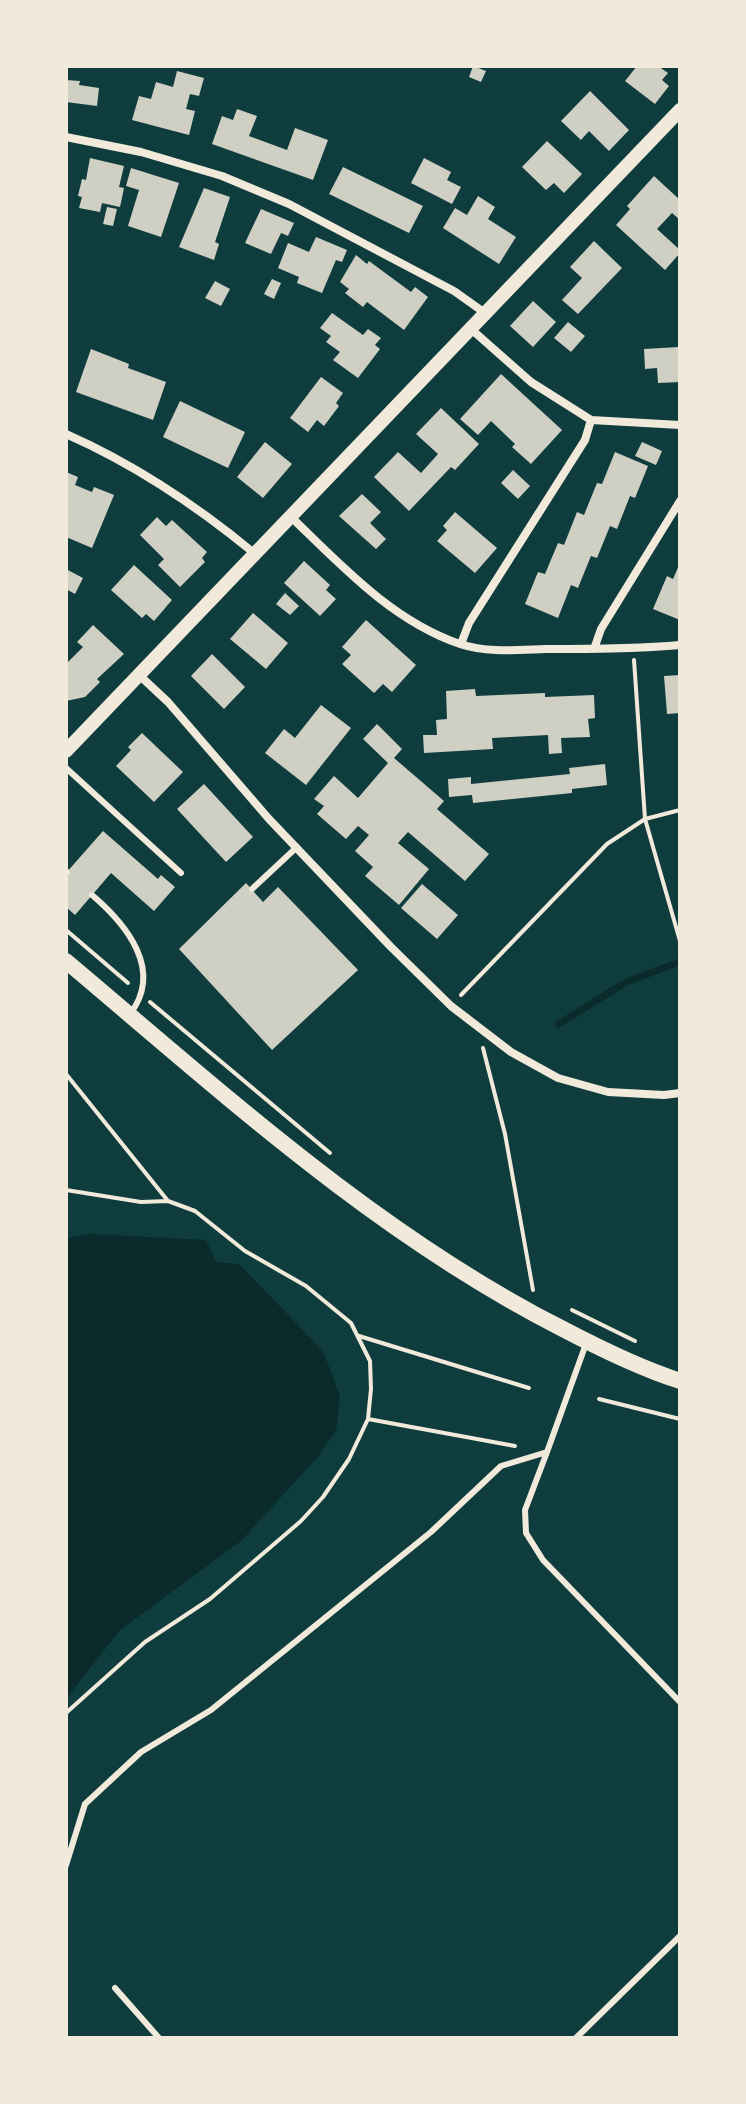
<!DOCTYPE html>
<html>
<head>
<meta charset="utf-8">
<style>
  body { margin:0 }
  #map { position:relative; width:746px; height:2104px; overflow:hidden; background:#0f3d3e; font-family:"Space Grotesk",sans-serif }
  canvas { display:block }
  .frame { position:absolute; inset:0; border:68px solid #f1e9da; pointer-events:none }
</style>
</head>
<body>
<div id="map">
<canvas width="746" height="2104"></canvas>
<div class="frame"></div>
</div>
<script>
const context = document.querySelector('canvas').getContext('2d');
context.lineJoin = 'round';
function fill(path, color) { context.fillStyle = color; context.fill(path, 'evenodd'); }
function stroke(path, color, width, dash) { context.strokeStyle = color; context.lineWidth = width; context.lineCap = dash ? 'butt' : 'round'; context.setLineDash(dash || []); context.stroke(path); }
const water = new Path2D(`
  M92,1234L206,1240L216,1262L239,1264L323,1351L340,1396L336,1431L316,1459L241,1541L120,1630L66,1699V1238Z`);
const stream = new Path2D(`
  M559,1024L626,982L680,962`);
const building = new Path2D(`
  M473,66L486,71L481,82L469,77Z
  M637,66H658L668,73L662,80L669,86L655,104L625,81Z
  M177,71L204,78L199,96L190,94L186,109L195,111L189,135L132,120L139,96L151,99L156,82L173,87Z
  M66,80L80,81L79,85L99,88L97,106L66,102Z
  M590,91L629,130L609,151L589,131L581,140L561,121Z
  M237,109L257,116L249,136L287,150L295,128L328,140L313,180L212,144L222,116L233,120Z
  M547,141L582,174L564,193L554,183L546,190L522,167Z
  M90,158L124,166L119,187L124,188L120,207L102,203L100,212L79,208L82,197L78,196L82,179L86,180Z
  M424,158L451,172L447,180L461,187L452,204L411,183Z
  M343,167L423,206L409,233L329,194Z
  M131,168L179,183L161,237L128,226L139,190L126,186Z
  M654,176L680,200V220L672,213L657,229L680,250V253L665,270L616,225L630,209L627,206Z
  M204,188L230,197L215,242L219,244L214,260L179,247Z
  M478,196L495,207L488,219L516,237L499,264L443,228L455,208L467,215Z
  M107,207L117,209L113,226L103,224Z
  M261,209L294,223L288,236L281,233L271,254L245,243Z
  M316,237L347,250L342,262L336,260L322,293L297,283L299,277L278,268L288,243L309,252Z
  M594,241L622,268L578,314L562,300L582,278L570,267Z
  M356,255L367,264L369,261L411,292L415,287L428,297L404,330L367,302L363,307L345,293L349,289L340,282Z
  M272,279L281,283L274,299L264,294Z
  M215,281L230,289L221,306L205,298Z
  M533,301L556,322L533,347L510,326Z
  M332,313L363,335L368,329L381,338L375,345L380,349L358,378L333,360L340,352L326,342L331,336L320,328Z
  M568,322L585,336L571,352L554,338Z
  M679,347L680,382L658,383L657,368L645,369L644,349Z
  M91,349L129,364L128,368L166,382L153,420L76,392Z
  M501,374L562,430L531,464L512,447L515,444L491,421L478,435L460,419Z
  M321,377L343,393L336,403L339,406L324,426L317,420L308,432L290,418Z
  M180,401L245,432L228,468L163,437Z
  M441,408L479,444L455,470L451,467L409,511L374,477L398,452L421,473L438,454L416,434Z
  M265,442L292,464L263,498L237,477Z
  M642,442L662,451L656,465L635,456Z
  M615,452L648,466L635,498L630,496L617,529L610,526L597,558L591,556L578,588L571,585L558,618L525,604L538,572L545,574L558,543L564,545L577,512L584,515L597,483L602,484Z
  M513,470L530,486L518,499L501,483Z
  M66,472L78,477L75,485L92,492L94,487L114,495L92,548L66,537Z
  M362,494L381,512L370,523L386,539L376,549L339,516Z
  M455,512L497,548L475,573L437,541L447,530L443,526Z
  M157,517L166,526L172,520L207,552L202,558L205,562L180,587L158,565L164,559L140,535Z
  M304,561L330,585L326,590L336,599L320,616L284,583Z
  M680,563V620L653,609L667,576L673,579Z
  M134,565L172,600L154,621L146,614L142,618L111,590Z
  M66,569L83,578L75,594L66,589Z
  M285,593L299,606L290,615L276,604Z
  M253,613L288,643L266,669L230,639Z
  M366,620L416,665L392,692L383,684L374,693L342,664L351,655L342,647Z
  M93,625L124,654L97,679L100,682L85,697L66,701V664L83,647L77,642Z
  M212,654L245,687L224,709L191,676Z
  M680,675V713L667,714L664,676Z
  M475,689L476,696L545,693V697L594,695L595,718L588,719L590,737L561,738L562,753L549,754L548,735L492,738L493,749L424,753L423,735H437L436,720L447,719L446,691Z
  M321,705L351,728L306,785L265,753L284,729L295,738Z
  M377,724L402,749L394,758L444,801L437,809L489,854L465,881L408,832L398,843L429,869L399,905L365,876L373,867L355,851L369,835L358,826L346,839L317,814L324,806L314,799L334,776L358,798L388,763L363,739Z
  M142,733L183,772L154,802L116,766L131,750L128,747Z
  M605,764L607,785L572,789V793L473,803L472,795L449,797L448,779L471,777V784L570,774L569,768Z
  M204,784L253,837L226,862L177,809Z
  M103,831L158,879L161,875L175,887L154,911L111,873L75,915L66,907V873Z
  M246,883L263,902L278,887L358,970L272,1050L179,949Z
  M422,884L458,915L437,939L401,908Z`);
const path = new Path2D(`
  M634,660L645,819L680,941
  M66,930L128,983
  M461,995L607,844L645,819L680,810
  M150,1002L330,1153
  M483,1048L505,1134L533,1290
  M66,1074L168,1201
  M66,1190L141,1202L168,1201L195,1211L245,1251L306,1286L351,1323L370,1361L371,1389L368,1419L349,1459L323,1497L301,1521L210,1599L145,1642L66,1713
  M572,1310L635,1341
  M359,1336L529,1388
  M599,1399L680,1419
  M368,1419L515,1446`);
const service = new Path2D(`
  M66,768L181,873
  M66,871L67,872
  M252,889L297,847
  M92,895C126,924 164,970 130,1014
  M547,1452L525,1510L526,1533L543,1560L680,1702
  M66,1865L85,1804L141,1752L211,1710L431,1532L501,1466L547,1452L587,1341
  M115,1988L159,2038
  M576,2038L680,1936`);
const minor = new Path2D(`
  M66,137L141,152L222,176L289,204L454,291L485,313
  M471,329L531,382L591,420L680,425
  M66,434C134,464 197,506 254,553
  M290,516C341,565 392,621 460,644C487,653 517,650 545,649C591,649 635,649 680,645
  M461,644L469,623L585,440L591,420
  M594,649L601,629L680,501
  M139,675L168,702L269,819L391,947L451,1006L511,1052L558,1078L608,1092L664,1095L680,1093`);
const tertiary = new Path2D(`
  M66,751L680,110`);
const secondary = new Path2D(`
  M66,961C224,1094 378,1235 563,1329C601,1349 640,1368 680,1381`);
fill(water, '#0a2a2b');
stroke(stream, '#0a2a2b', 7);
fill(building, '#cfcfc3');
stroke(path, '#f1e9da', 4);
stroke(service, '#f1e9da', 6);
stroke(minor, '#f1e9da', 8);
stroke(tertiary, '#f1e9da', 14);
stroke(secondary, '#f1e9da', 16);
</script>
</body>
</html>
